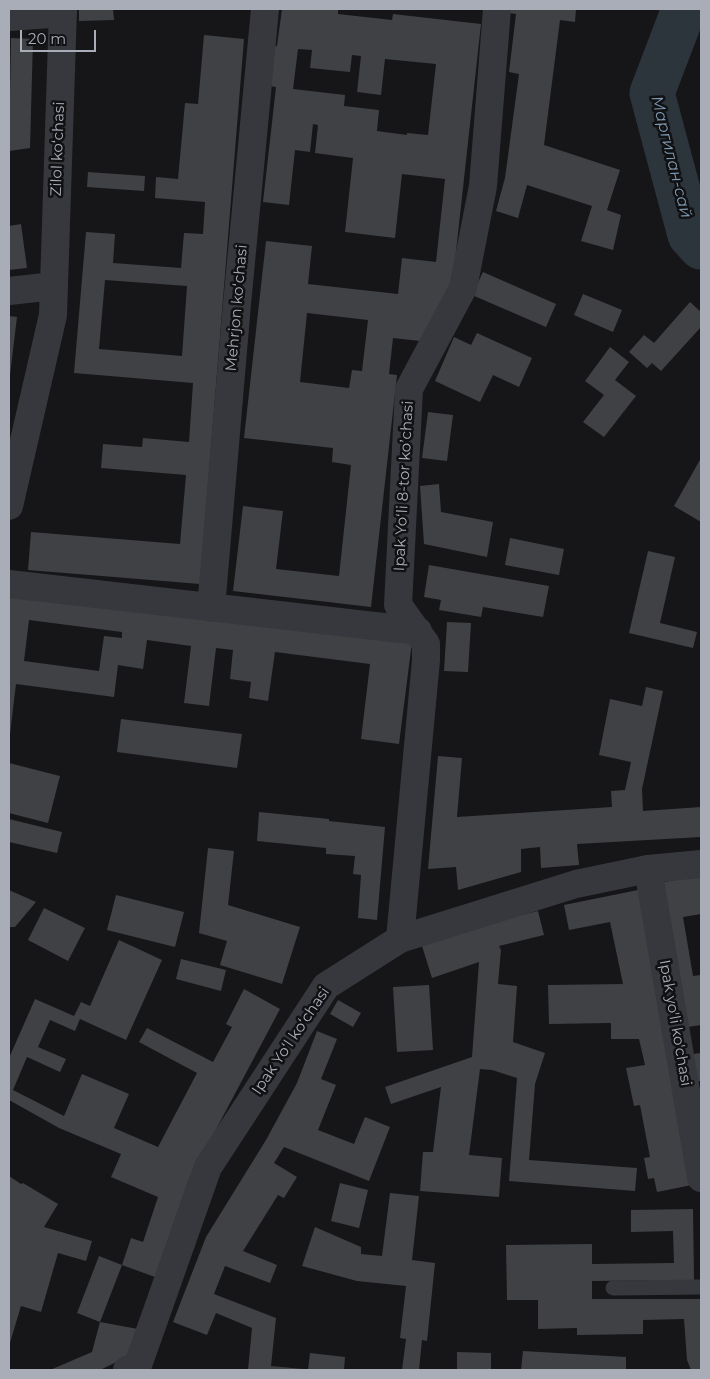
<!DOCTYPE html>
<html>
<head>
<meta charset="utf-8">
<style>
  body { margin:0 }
  #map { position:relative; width:710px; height:1379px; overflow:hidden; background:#161618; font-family:Montserrat,sans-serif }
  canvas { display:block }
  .frame { position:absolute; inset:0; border:10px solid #a8adb8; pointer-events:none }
  .scale { position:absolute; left:20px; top:30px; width:76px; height:22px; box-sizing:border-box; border:2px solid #a8adb8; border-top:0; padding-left:6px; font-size:15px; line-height:18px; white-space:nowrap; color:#a8adb8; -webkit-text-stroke:4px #111113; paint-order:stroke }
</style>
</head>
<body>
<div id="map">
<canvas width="710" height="1379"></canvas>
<div class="frame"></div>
<div class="scale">20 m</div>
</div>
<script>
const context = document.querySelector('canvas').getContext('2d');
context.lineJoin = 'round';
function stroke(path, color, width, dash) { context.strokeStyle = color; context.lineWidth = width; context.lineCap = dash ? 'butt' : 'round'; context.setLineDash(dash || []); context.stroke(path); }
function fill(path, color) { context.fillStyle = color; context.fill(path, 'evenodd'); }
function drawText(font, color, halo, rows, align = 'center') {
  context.font = font + ' Montserrat,sans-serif'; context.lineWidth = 5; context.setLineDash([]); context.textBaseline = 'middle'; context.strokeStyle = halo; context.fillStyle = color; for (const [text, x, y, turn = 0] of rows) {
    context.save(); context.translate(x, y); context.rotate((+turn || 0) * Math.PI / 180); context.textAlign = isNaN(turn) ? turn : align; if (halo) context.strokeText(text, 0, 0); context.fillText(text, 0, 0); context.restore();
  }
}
const river = new Path2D(`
  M684,9L652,93L690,235L701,247`);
const building = new Path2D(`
  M79,9H113L114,20L79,21Z
  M282,9H338V14L392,20L393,14L481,24L453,279L420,341L393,338L389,374L397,375L371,607L233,591L243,506L283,511L276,569L339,576L351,465L332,462L333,448L244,438L266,241L312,246L308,284L398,294L402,258L436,262L445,179L402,174L395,238L345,232L353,158L315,153L318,125L313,124L310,152L295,150L289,205L263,202L276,87L269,86L273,46H277ZM298,49L312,50L310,68L350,72L352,55L361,56L357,92L381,95L385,59L436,64L428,135L407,133V135L377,131L379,110L344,106L345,95L293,89ZM307,313L368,320L362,371L352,370L349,388L300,382Z
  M510,9H576L575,22L560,20L544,145L620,170L607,210L621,215L613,250L581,241L592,206L527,185L518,218L496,211L505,178L519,74L509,72L516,14L509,13Z
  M204,35L244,39L200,584L28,570L31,532L180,544L186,475L101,468L103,444L142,447L143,438L189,442L193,383L74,373L86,232L115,234L113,263L181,268L184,233L203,234L205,202L155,198L156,177L178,179L185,103L198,104ZM105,280L187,286L182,356L99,349Z
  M11,38L33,39L30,148L9,151Z
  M88,172L145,176L144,191L87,187Z
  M21,224L27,268L9,270V226Z
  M483,272L556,304L546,327L472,295Z
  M583,294L622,310L613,332L574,315Z
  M690,302L701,312V327L661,371L652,363L647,368L629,352L644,335L654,343Z
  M9,316L17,317L10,375H9Z
  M477,333L532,358L519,387L493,375L480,402L435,381L454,337L471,345Z
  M610,347L629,362L615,380L636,396L604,437L583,422L604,395L585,381Z
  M428,412L453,415L447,461L422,458Z
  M701,458V522L674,506Z
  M439,484L441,512L493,522L487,557L424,544L420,486Z
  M510,538L564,549L559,575L505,565Z
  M648,551L675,557L660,623L697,632L693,648L629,633Z
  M429,565L549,586L543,617L483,607L481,617L439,610L441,600L424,597Z
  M9,590L412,642L399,744L361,739L370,664L275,652L268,701L249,698L251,682L230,679L233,650L216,648L209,706L184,703L191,646L147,640L143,669L118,665L114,697L16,684L10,734H9ZM29,620L122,632V638L104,636L99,671L24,661Z
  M447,622L471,623L468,672L444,671Z
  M646,687L663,691L642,789L643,811L701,807V837L577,844L579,865L541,868L540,847L521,849V872L458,890L456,867L428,869L438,756L462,758L457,817L612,807L611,791L625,790L631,762L599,755L610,699L642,706Z
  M121,719L242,734L237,768L117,752Z
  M9,763L60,776L48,823L9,813Z
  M259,812L329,819V821L385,827L377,920L358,918L361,875L353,874L355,856L326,854V848L257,841Z
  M9,819L62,832L57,853L9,842Z
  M208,848L234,851L228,905L300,927L282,984L220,965L227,941L199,933Z
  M701,876V914L683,917L693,976L701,975V1025L681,1028L657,883Z
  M9,890L36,902L15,927H9Z
  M638,890L697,1184L657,1192L654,1178L648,1179L644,1158L650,1157L640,1105L634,1106L626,1068L645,1065L639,1039H611V1023L549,1024L548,985L623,984L610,922L569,930L564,905Z
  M116,895L184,912L175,947L107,930Z
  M44,908L85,928L68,961L28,940Z
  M538,911L544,935L499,946L501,950L498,984L517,986L513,1042L545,1053L535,1084L529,1160L637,1168L635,1191L509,1181L517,1078L492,1070L480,1069L469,1155L502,1158L499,1197L420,1191L423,1152H433L441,1087L391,1104L385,1087L472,1057L479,962L432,978L422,946L492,922Z
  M119,940L162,960L126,1040L80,1019L75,1031L50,1020L38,1047L66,1059L60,1072L27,1057L13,1090L64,1116L82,1074L129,1094L114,1128L158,1147L197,1073L139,1042L147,1028L213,1062L232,1027L226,1024L244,989L280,1009L188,1182L155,1277L122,1265L131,1238L143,1242L158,1197L111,1177L121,1154L59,1128L9,1100V1058L35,999L74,1016L81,1002L90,1006Z
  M181,959L226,970L221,991L176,979Z
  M429,985L433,1050L397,1052L393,987Z
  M338,1000L361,1013L353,1027L330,1014Z
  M317,1031L337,1039L321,1079L336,1085L318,1130L354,1144L365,1117L390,1127L369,1181L284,1147L274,1163L297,1177L284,1198L278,1195L243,1251L277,1265L270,1283L225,1266L214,1294L276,1318L271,1366L303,1369V1370H248L252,1328L216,1313L207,1335L173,1322L206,1237L266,1140L297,1083Z
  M701,1053V1081H694L693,1054Z
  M9,1176L21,1184L23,1183L58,1204L44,1227L92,1241L86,1261L58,1253L41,1312L21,1306L9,1346Z
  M340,1183L368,1190L359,1228L331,1221Z
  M390,1193L419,1196L412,1260L435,1263L427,1341L422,1340L419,1370H402L406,1339L400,1338L406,1286L357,1281L302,1266L315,1227L361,1247V1254L382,1256Z
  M693,1209L694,1280L592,1281V1299H701V1370H691L687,1360L684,1319L643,1320V1334L577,1335V1328L538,1329V1300H507L506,1245L592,1244V1264L674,1263L673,1231L631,1232V1210Z
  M99,1256L122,1265L100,1322L77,1313Z
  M100,1322L138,1329L127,1357L100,1370H50L92,1352Z
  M523,1351L626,1357V1370H521Z
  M457,1352L491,1353V1370H457Z
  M310,1353L345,1357L344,1370H308Z`);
const service = new Path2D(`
  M613,1288L701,1287`);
const minor = new Path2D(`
  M9,17L63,13
  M9,291L54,286
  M9,506L53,315L63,9
  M9,584L418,631
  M211,608L237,304L265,9
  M648,869L701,1178
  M400,939L426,660V644L398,605L409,389L463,288L483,186L497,9`);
const tertiary = new Path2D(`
  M127,1370L138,1365L208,1167L326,986L400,939L576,884L648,869L701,864`);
const streetNames = [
  ["Zilol ko‘chasi",58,149,-88],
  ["Mehrjon koʻchasi",237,308,-85],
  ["Ipak Yoʻli 8-tor koʼchasi",404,486,-87],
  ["Ipak yo'li ko'chasi",675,1023,80],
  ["Ipak Yoʻl koʻchasi",291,1041,-56]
];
const waterNames = [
  ["Маргилан-сай",671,157,76]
];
stroke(river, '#2c353c', 45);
fill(building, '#404145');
stroke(service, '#37383d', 15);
stroke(minor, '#37383d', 28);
stroke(tertiary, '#37383d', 28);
drawText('15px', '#a8adb8', '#111113', streetNames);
drawText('italic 16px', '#7f9bb3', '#111113', waterNames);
</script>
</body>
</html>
